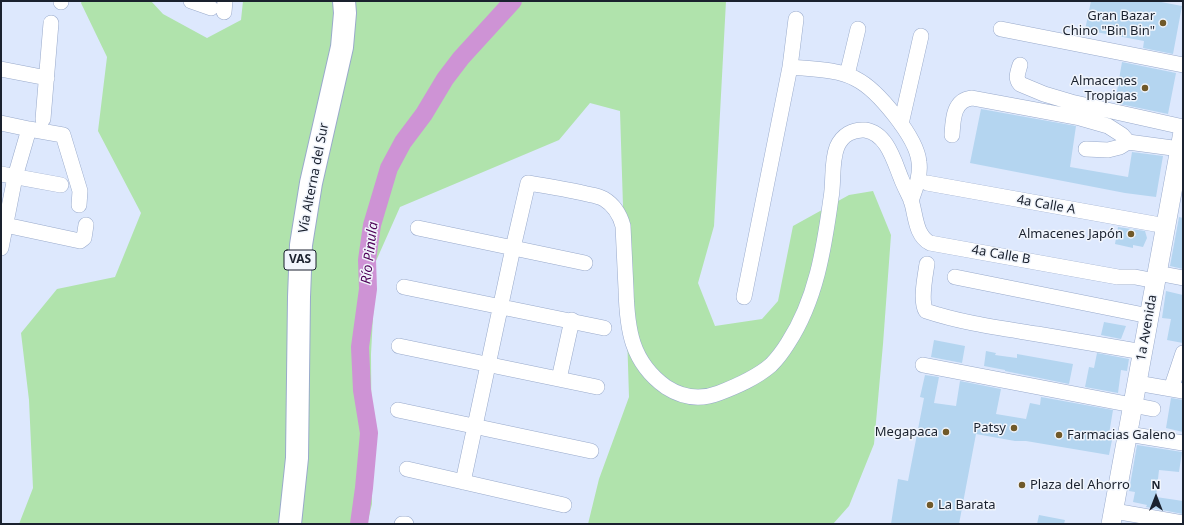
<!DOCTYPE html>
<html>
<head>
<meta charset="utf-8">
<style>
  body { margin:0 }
  #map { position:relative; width:1184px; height:525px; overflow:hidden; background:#dde8fd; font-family:"Noto Sans",sans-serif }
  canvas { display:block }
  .frame { position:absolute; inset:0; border:2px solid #1a212e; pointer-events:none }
  .north { position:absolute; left:1136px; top:477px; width:40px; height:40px; -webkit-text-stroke:3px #f1f5fc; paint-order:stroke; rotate:0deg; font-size:11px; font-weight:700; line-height:16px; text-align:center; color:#1a212e }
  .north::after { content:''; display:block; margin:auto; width:14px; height:18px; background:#1a212e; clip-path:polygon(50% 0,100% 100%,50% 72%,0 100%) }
</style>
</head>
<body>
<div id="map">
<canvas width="1184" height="525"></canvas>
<div class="frame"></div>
<div class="north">N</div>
</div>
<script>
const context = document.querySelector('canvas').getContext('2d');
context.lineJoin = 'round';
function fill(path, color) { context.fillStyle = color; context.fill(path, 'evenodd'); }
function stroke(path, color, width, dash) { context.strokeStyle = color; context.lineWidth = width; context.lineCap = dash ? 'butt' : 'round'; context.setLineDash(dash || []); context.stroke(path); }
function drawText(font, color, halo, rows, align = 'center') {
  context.font = font + ' "Noto Sans",sans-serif'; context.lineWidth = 3; context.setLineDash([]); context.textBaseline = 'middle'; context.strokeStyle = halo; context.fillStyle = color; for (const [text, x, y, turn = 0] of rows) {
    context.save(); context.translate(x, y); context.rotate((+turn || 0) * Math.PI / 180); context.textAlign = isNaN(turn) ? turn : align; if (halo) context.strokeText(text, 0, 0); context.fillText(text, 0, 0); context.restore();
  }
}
const green = new Path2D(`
  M82,1H151L163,14L207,38L241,20L243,1H726L714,226L698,283L715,326L762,319L778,301L793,226L849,195L873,191L891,235L883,344L874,444L849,506L833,524H588L599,479L629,397L620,111L590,103L559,140L400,207L376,261L371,354L372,504L367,524H19L33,488L29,400L21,333L57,289L115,277L141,213L98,131L107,57L81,3Z`);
const river = new Path2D(`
  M359,524L364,488L369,433L362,390L360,347L368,289L367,260L372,225L389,168L403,142L424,114L445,79L461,58L513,1`);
const building = new Path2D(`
  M1091,1H1156L1182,6L1173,54L1143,48L1144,41L1085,30Z
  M1122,62L1176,73L1168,114L1115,103Z
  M981,109L1076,126L1070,167L1128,177L1132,152L1163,156L1156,197L1125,193L970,163Z
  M1179,217L1183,218V269L1170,266Z
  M1118,227L1145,231L1147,238L1143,247L1133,245V248L1115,244Z
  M1166,291L1183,295V343L1167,340L1171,319L1162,318Z
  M1104,322L1126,326L1121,339L1101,335Z
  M934,340L965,346L962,363L931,357Z
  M986,351L996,353L995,355L1017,358V354L1073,364L1069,384L1005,371V370L984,366Z
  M1097,353L1129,359L1127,371L1121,370L1118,393L1085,387L1089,367L1094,368Z
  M925,375L939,377L934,403L956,406L960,381L1001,389L996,414L1026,419L1030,403L1040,405L1041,397L1113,410L1109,434L1113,435L1109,455L1026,441H1015L976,434L959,524H891L898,479L908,481L924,398L920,397Z
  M1171,398L1183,400V432L1166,428Z
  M1137,445L1182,452L1179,472L1159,470L1156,497L1183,501V514L1146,507L1147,505L1133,502L1135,492L1129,491Z
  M1039,515L1065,520L1064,524H1037Z`);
const minor = new Path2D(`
  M191,1L211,8
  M61,2V1
  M224,12L225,1
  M1001,29L1183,65
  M1020,65C1018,72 1015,78 1020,84L1044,94L1071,102L1183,127
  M790,67C810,69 839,69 856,79C878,90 917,138 919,162C921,176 915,189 911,201
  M1,69L47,78
  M847,75L858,29
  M43,119L51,23
  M1,123L29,129
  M901,124L921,36
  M952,135C953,120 953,100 972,98L1080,118L1108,126L1122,135L1128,142
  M1086,149L1108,150L1120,147L1128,142L1180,149
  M1,174L61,185
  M927,183L1166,226
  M1,224L80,241L84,238L86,225
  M418,228L585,263
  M1,248L15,177L29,129L63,135L80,191L79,205
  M927,264C925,277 920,301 926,311C962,323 1000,328 1037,334C1073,340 1108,346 1143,352
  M1157,273L1183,278
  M955,277L1149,316
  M404,287L604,328
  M744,297L790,67L796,19
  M399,346L597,387
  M923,365L1153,409
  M559,379L572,320
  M1137,383L1183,391
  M1171,389L1183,353
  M398,410L591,451
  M1128,434L1183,443
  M407,469L564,505
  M463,482L513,248L528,183C546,186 565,189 583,193C590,195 597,195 604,199C614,205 620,215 623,226C624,247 625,268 626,289C627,329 631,362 666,387C683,398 701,400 719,393C737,386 756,378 771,365C777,359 783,351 788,343C816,300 824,249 831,198C834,182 831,162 837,147C842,135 853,129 865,130C887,133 894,161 901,178C904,186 908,193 911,200C916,215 915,235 930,243L1118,277H1135L1156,281
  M1114,511L1183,523
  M402,524H406`);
const major = new Path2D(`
  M1111,524L1183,132`);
const highway = new Path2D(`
  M290,524L297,458L299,297L301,245L311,183L342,47L345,13L344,1`);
const markers = [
  [1163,23,4,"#705929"],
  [1145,88,4,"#705929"],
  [1131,234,4,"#705929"],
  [1014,428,4,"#705929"],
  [946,432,4,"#705929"],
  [1059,435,4,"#705929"],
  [1022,485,4,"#705929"],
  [930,505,4,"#705929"]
];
const shields = [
  [300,260,32]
];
const shieldNames = [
  ["VAS",300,260]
];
const poiNames = [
  ["Gran Bazar",1155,16],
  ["Chino \"Bin Bin\"",1155,31],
  ["Almacenes",1137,81],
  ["Tropigas",1137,96],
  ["Almacenes Japón",1123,234],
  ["Patsy",1006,428],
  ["Megapaca",938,432],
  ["Farmacias Galeno",1067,435,"left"],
  ["Plaza del Ahorro",1030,485,"left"],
  ["La Barata",938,505,"left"]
];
const streetNames = [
  ["Vía Alterna del Sur",314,178,-79],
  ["4a Calle A",1046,205,10],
  ["4a Calle B",1001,255,10],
  ["1a Avenida",1147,328,-80]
];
const waterNames = [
  ["Río Pinula",370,253,-83]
];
fill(green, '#b0e3ac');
stroke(river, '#ce93d5', 18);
fill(building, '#b4d5f0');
stroke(minor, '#99aacb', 16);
stroke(major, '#99aacb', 20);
stroke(highway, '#99aacb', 24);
stroke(minor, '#fff', 15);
stroke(major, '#fff', 19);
stroke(highway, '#fff', 22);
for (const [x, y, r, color] of markers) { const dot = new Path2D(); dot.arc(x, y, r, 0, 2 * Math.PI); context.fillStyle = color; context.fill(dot); stroke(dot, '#f1f5fc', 1.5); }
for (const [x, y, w] of shields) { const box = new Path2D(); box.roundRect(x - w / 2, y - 10, w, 20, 3); context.fillStyle = '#f1f5fc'; context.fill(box); stroke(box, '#1a212e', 1); }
drawText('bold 12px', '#1a212e', null, shieldNames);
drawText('13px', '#1a212e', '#f1f5fc', poiNames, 'right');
drawText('13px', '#1a212e', '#f1f5fc', streetNames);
drawText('italic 14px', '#4f0258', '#f1f5fc', waterNames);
</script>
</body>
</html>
